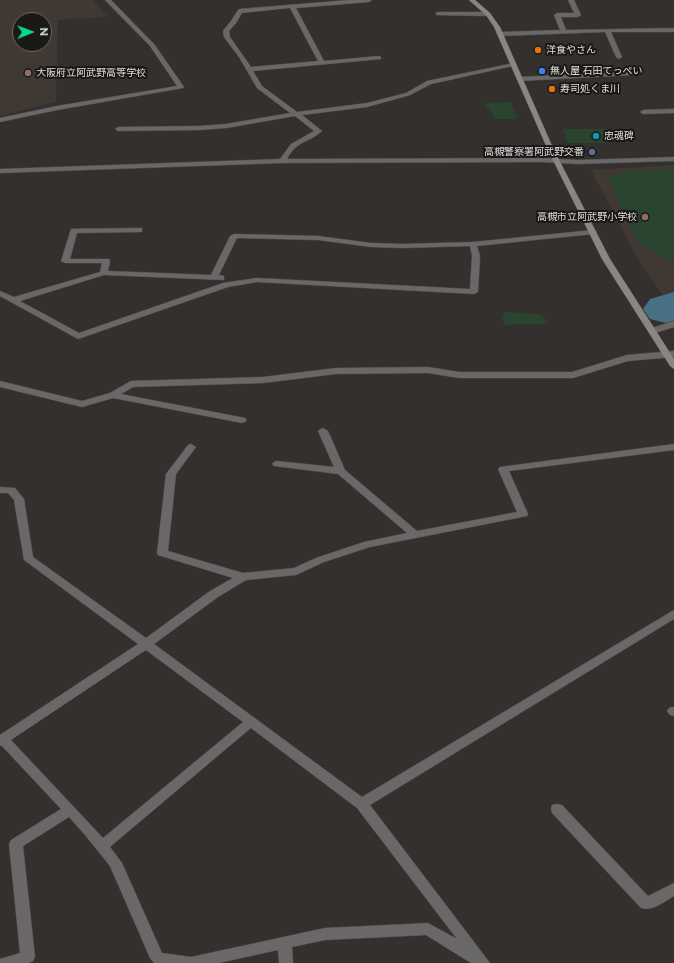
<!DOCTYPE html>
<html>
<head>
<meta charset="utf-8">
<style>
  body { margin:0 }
  #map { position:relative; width:674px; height:963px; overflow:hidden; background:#33302e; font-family:Raleway,sans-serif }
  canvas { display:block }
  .north { position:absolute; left:12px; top:12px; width:40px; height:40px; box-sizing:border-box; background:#1a1817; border:1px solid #696766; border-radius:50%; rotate:89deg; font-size:11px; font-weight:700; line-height:16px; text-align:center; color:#e0dedc }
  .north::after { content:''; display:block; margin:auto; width:14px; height:18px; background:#04d98b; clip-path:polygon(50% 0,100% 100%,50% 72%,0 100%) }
</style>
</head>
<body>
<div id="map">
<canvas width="674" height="963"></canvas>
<div class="north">N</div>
</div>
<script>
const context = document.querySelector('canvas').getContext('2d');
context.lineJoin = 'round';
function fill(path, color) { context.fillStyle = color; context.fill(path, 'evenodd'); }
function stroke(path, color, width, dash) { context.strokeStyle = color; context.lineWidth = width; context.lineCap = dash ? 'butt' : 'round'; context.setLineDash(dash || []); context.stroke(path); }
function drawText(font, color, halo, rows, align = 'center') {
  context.font = font + ' Raleway,"Noto Sans JP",sans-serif'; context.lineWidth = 4; context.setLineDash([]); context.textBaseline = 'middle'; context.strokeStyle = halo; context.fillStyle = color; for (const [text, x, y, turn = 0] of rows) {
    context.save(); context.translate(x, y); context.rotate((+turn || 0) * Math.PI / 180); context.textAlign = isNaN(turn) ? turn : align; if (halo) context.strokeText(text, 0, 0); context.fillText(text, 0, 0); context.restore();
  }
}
const built = new Path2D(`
  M0,0H93L108,17L58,20L56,102L0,116ZM20,20H44V44H20Z
  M674,165V301L668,303L641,265L591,170Z`);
const green = new Path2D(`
  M511,102L517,119H496L484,103Z
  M563,129H605L610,143H568Z
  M674,169V260C658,259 650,244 638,244L608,178C632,167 649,170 674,169Z
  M505,312L541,314L547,321L543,324L504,325L502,317Z`);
const river = new Path2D(`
  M674,292V321L666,323L650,319L643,309L650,299Z`);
const street = new Path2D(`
  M105,0H111L154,44L184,87L183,88L57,110L0,122V118L57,106L177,86L150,46Z
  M349,0H372L369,2L296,8L324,61L379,56L381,57V59L253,71L262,86L297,112L367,103L406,93L427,81L514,63L517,65L431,84L410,95L367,107L302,115L322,131C309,143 297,140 287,159L541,158L578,160L674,157V161L578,164L541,162L282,163L0,173V169L280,159L291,144L314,131L295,116L226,128L199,130L118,131L115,129L118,127L199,126L226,124L290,113L257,88L239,57L224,37L223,31L231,21L238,10L240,9ZM290,8L318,61L251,67L230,37L229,31L236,23L242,13Z
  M568,0H574L581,15L578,17H561L566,30L674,28V32H611L622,57L619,59L616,57L605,32L501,36L498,34L501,32L560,30L554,15L557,13H574Z
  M438,12H488L491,14L488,16L436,15V13Z
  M631,72L634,74L633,75L519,81L516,79L519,77Z
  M674,109V113L643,114L640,112L643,110Z
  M139,228H142V232L77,233L70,259H109L110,261L108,271L211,275L230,236L234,234L318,236L371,243L403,244L473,242L593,230L597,232L593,234L477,246L480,256L478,292L474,294L257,282L228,287L78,339L0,296V291L14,297L100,272L102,263H65L61,261L71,229ZM237,238L318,240L371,247L403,248L470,246L472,256L470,289L257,278L223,283L79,333L20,301L104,275L224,280V276L219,275Z
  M674,321V327L652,334L648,331L649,329Z
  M674,351V357L628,361L573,378H459L428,373L336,374L263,383L133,387L121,394L245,418L247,420L245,422L242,423L113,398L82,407L0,387V381L82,401L110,393L131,381L263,377L336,368L428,367L459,372H572L627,355Z
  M323,428L328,431L345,470L417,531L517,512L498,469L500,467L674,444V450L509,471L528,514L527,516L370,547L324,562L296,575L246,580L218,597L154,644L362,797L674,610V619L370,805L490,963H471L426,935L325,940L292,947L293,963H279L278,950L219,963H154L150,958L110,866L85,835L69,817L23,846L35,957L33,961L28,963H0V959L20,953L9,844L11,840L61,809L1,745L0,746V735L138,644L24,560L14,500L8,493H0V487L15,488L24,499L33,557L146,638L210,591L233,578L158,555L157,553L166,474L188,445L191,444L196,447L176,474L168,551L243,573L294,568L316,558L364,542L407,533L338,474L274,466L272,464L274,462L277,461L334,467L318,431ZM146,650L243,722L103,838L11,740ZM251,728L357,808L457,939L428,923L325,928L191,957L162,953L122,863L110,847Z
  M673,707H674V716L670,715L667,711L669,708Z
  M557,804L562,805L648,896L674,883V896C665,901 652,912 641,908L552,813L551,809L552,805Z`);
const secondary = new Path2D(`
  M469,0H475L490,13L500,27L553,148L610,259L674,359V369L670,366L602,259L547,148L494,27L486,15Z`);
const markers = [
  [538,50,4,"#e8710a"],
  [542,71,4,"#3f7fe0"],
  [28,73,4,"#8d6e63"],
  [552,89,4,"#e8710a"],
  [596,136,4,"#0f9aa8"],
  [592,152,4,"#5c6f8a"],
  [645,217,4,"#8d6e63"]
];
const farPoinames = [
  ["洋食やさん",546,50],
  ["無人屋 石田てっぺい",550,71],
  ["大阪府立阿武野高等学校",36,73],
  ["寿司処くま川",560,89],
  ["忠魂碑",604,136],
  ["高槻警察署阿武野交番",584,152,"right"],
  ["高槻市立阿武野小学校",637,217,"right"]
];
fill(built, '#403832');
fill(green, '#2a442f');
fill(river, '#487183');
stroke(street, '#4f4c4a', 1);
stroke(secondary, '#4f4c4a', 1);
fill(street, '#696767');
fill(secondary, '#898685');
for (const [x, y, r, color] of markers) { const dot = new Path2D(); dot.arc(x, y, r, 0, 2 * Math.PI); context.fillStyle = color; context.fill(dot); stroke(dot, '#1a1817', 1.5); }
drawText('10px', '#e0dedc', '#1a1817', farPoinames, 'left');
</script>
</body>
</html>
